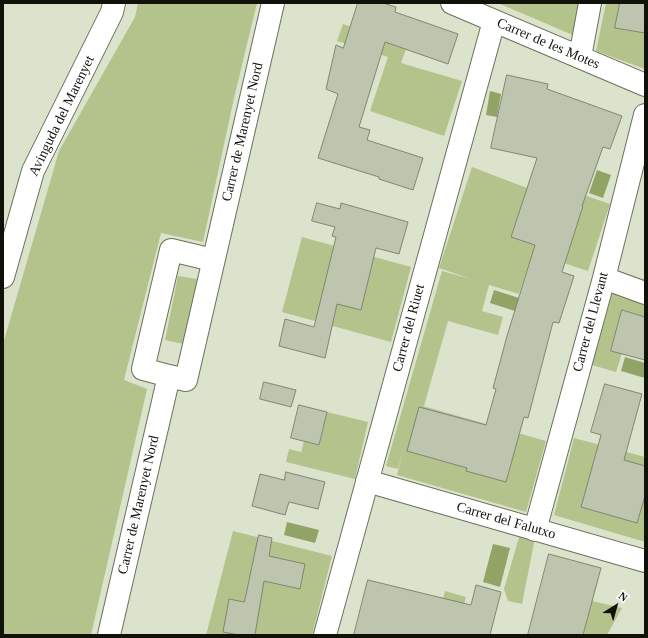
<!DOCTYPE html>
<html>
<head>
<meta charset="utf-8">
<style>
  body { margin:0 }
  #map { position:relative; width:648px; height:638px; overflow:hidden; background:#dce3cc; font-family:Georgia,serif }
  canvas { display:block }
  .frame { position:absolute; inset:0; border:4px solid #10120a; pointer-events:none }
  .north { position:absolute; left:596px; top:586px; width:40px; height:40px; -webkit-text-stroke:3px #fff; paint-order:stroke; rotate:37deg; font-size:11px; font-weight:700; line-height:16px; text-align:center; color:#10120a }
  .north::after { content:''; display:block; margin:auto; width:14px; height:18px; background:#10120a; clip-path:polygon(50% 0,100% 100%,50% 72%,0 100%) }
</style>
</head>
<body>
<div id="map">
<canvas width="648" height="638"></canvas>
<div class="frame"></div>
<div class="north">N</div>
</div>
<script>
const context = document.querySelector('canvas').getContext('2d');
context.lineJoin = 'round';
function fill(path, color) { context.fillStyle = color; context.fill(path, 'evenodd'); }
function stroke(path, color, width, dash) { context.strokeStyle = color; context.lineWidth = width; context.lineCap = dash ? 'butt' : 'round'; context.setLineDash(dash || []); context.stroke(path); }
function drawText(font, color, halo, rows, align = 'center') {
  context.font = font + ' Georgia,serif'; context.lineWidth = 3.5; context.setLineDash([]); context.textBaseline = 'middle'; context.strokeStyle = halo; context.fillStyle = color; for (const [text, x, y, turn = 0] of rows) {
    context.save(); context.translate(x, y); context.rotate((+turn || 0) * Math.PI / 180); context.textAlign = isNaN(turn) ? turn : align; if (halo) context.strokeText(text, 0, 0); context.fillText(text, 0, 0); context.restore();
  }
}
const green = new Path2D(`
  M138,3H257L234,98L203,242L161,233L124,380L147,389L91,635H3V344L59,151L135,17Z
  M498,3H581L575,36Z
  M606,3H645V69L596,51Z
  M343,24L387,39L415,24L401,63L462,81L444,136L370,111L388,57L337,41Z
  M472,167L527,188L537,189L554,185L610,204L588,271L533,253L519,294L489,285L482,311L503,317L498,335L448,321L424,406L416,404L546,441L526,512L397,475L405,443L398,469L386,466L442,271L471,279L439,268Z
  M302,237L411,267L391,342L282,312Z
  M178,276L197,279L184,344L165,340Z
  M613,291L645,300V317L622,310L611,350L622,353L616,372L592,365Z
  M327,412L368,422L355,479L286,462L289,449L301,452L304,441L319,445Z
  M574,438L645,457V542L554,515Z
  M233,531L332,556L312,635H206Z
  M520,534L535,538L522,604L508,601L504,589Z
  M445,591L466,597L456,635H434Z
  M592,601L622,608L607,635H583Z`);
const water = new Path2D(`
  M490,91L501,94L497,117L486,115Z
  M597,170L611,175L603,198L589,193Z
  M494,290L519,298L515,311L490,303Z
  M625,357L645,363V378L621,371Z
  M287,522L319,530L315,543L284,535Z
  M493,544L510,548L500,587L483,582Z`);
const building = new Path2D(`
  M358,3H383L396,7L395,12L458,34L448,64L385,42L359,127L370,130L367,140L423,158L413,190L379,179V177L318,158L338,94L326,89L336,45L343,48Z
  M620,3H645V33L615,28Z
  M507,75L548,84L547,89L622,116L610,149L603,147L582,206H583L562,272L574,276L559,323L553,322L528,418L524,417L506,482L466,471L467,468L407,451L419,407L486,425L496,389L493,388L507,336L535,245L511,237L537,158L491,148Z
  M317,203L340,209L341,203L408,222L399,254L376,248L361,310L337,304L325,358L279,346L285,319L314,327L336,237L332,236L335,227L312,221Z
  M622,310L645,317V360L611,351Z
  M264,382L296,390L291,407L260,399Z
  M605,384L642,394L624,460L645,466V496L637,523L581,507L601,435L591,432Z
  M299,405L327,412L319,445L291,438Z
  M286,472L325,482L318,509L289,502L285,515L252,506L260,474L284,480Z
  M259,535L272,538L269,556L305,564L300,589L264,581L255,635H239L223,632L229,599L244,602Z
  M549,554L601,568L583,635H528Z
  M368,580L471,605L476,585L501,592L490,635H354Z`);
const minor = new Path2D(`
  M452,3L645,85
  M580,57L590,3
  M3,277L33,171L112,12L114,3
  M604,278L645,293
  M169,376L143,369L171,250L213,260
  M367,481L645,561
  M535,530L604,278L645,115
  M109,635L169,376L186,380L273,3
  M325,635L494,21`);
const streetNames = [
  ["Carrer de les Motes",548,44,23],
  ["Avinguda del Marenyet",62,116,-64],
  ["Carrer de Marenyet Nord",243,132,-77],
  ["Carrer del Llevant",591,322,-75],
  ["Carrer del Riuet",409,328,-75],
  ["Carrer de Marenyet Nord",139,505,-77],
  ["Carrer del Falutxo",506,521,16]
];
fill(green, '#b3c38b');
fill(water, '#92a366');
fill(building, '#bdc5ae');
stroke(building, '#808671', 1);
stroke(minor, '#6a715c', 24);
stroke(minor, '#fff', 22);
drawText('14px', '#10120a', '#fff', streetNames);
</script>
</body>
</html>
